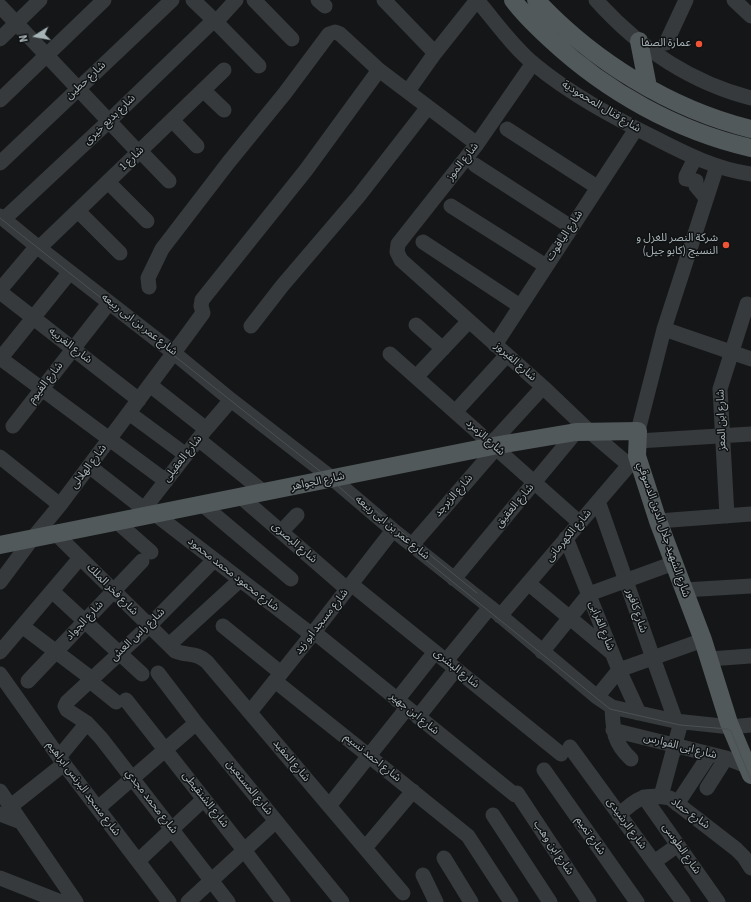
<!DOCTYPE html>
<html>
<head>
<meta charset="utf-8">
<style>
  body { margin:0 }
  #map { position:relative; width:751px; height:902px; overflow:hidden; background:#151617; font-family:"Source Sans 3",sans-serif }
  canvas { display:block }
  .north { position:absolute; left:16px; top:16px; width:40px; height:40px; -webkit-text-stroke:3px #101112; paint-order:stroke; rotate:259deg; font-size:11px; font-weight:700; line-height:16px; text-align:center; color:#a7b4b7 }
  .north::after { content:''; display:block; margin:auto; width:14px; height:18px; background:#a7b4b7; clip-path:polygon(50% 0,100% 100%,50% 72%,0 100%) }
</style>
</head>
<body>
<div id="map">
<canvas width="751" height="902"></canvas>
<div class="north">N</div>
</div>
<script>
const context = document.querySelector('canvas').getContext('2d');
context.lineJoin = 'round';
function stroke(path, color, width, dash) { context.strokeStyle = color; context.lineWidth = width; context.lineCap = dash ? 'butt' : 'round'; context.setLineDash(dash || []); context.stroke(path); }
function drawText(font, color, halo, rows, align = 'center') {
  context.font = font + ' "Source Sans 3","Noto Sans Arabic",sans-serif'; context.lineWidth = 3; context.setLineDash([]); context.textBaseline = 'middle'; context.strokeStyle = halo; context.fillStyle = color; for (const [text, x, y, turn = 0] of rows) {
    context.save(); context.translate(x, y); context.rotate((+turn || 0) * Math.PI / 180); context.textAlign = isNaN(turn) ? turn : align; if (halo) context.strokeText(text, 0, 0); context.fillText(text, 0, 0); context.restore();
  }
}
const minor = new Path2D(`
  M193,0L216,22L259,66
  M254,0L292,39
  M318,0L325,6
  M384,0L435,53L408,91
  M477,0C495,21 512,46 534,64C570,94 613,117 655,138C686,154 716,169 751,174
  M596,0C639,48 689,82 751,98
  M734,0L751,16
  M0,6L139,153
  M216,22L236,0
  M0,39L40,0
  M666,43L686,0
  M435,53L477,0
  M533,63L477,144L398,244L397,252L401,260L543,387L589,431L629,465
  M203,90L224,110
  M0,100L104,0
  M172,120L197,146
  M507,129L597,187
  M140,151L169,181
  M695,158L686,176V179L696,181V186L706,198
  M0,163L172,0
  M475,165L571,227
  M108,182L147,221
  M451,206L546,266
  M78,211L120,253
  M0,216L39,248L174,353L231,400L333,479L393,530L490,607L597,697L612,707L675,721L731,727L751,725
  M4,219L109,121L214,20
  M423,242L520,306
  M39,248L224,70
  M149,287L148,278L162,249L228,163L285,93L329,34L335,32L340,34L379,70L477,144
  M0,290L37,246
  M0,292L139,400
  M416,325L443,349
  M251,326L282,286L358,197L428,107
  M664,329L751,359
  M495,345L636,129
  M390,354L580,523
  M0,358L166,481
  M0,359L70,272
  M416,377L469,321
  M150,385L206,429
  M455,412L507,355
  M129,413L186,455
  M13,426L109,303
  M638,431L664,329L717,166
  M198,439L265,493
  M638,441L751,434
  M491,444L543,387
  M0,457L60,505
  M89,466L144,509
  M241,497L347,589
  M598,501L653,658L675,719V721
  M203,505L291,579
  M155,514L312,635
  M727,516L720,389L747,304
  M135,518L144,509L206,429L231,400
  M658,521L751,514
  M117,522L151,552
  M281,532L297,515
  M56,534L175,651C187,656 197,652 207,662L403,893
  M566,538L619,670L638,711V713
  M412,545L496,448
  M214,560L149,626L67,702L65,706L67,710L87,723L101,738L228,902
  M454,579L576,432
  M0,582L32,539L60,505L187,335L203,313L201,306L202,300L306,170L379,70
  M528,583L612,653
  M351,584L561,754
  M684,590L751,586
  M52,591L142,674
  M500,616L636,457
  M22,626L92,679
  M223,626L281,673
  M314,632L515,795
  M169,645L240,580
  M0,652L80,558
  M542,652L589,594L674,563
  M709,659L751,656
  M446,661L490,607
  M158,673L196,723L342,902
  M0,674L64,764L169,902
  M28,681L142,561
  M90,681L116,702
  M275,681L369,756L468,836L511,902
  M597,697L619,670L703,640
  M126,700L244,850L283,902
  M397,700L435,652
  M612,707C613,730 613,742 631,759
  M250,712L314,632L393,530
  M418,717L456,669
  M613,730L726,758L747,766
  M570,747L683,902
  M59,757L87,723
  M544,770L637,902
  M707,788L726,758
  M0,791L76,902
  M517,793L589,902
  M661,796L681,722
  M644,797L718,902
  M677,804L710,754
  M11,806L64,764
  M329,806L407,708
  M98,808L196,723
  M0,814L21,822
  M493,815L550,902
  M619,815C637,798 644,793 670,798L736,849L744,857L751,868
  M365,848L413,791
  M444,858L471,902
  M138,861L204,799
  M654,862L678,845
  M423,875L436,902
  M0,878L61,902
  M188,902L276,821`);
const major = new Path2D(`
  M513,0C524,15 538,28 551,40C607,92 677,131 751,148
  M536,0C593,61 670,109 751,129
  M639,41L648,87
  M0,545L493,446L576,432L638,431L637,456L658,521L703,640L729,723L751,775`);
const tram = new Path2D(`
  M0,218L330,479L391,532L610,709L680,725L728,729L731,731L751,780
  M366,503L477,593`);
const markers = [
  [699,44,4,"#f05335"],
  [726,245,4,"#f05335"]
];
const poiNames = [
  ["عمارة الصفا",691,44],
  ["شركة النصر للغزل و",718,239],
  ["النسيج (كابو جيل)",718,252]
];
const streetNames = [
  ["شارع حطين",86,81,-43],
  ["شارع قنال المحمودية",601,107,31],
  ["شارع بديع خيرى",110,120,-44],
  ["شارع 1",132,159,-44],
  ["شارع الموز",463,162,-52],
  ["شارع الياقوت",565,236,-57],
  ["شارع عمر بن ابى ربيعه",139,325,38],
  ["شارع الغربيه",70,346,38],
  ["شارع الفيروز",515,362,42],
  ["شارع الفيوم",46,383,-52],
  ["شارع ابن المعز",722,420,-92],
  ["شارع الزمرد",485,438,42],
  ["شارع العقيلى",183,459,-52],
  ["شارع الهلالى",89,467,-53],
  ["شارع الجواهر",318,482,-12],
  ["شارع الزبرجد",454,496,-49],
  ["شارع العقيق",515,506,-50],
  ["شارع عمر بن ابى ربيعه",392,528,40],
  ["شارع الشهيد جلال الدين الدسوقي",663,530,71],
  ["شارع الكهرمانى",569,536,-50],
  ["شارع البصرى",294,543,41],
  ["شارع محمود محمد محمود",233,575,38],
  ["شارع فخر الملك",112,590,45],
  ["شارع كافور",636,611,71],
  ["شارع الجواد",85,621,-47],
  ["شارع مسجد ابو زيد",322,622,-52],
  ["شارع الفرابى",601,626,68],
  ["شارع راس العش",138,635,-44],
  ["شارع البشرى",456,669,39],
  ["شارع ابن جهير",414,714,39],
  ["شارع ابى الفوارس",680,747,14],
  ["شارع احمد نسيم",372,758,39],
  ["شارع المفيد",291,761,50],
  ["شارع المستعين",249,788,51],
  ["شارع مسجد البرنس ابراهيم",83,789,53],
  ["شارع الشنقيطى",205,800,52],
  ["شارع محمد مجدي",151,802,52],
  ["شارع حماد",690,814,36],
  ["شارع الرشيدى",626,824,54],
  ["شارع تميم",590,836,55],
  ["شارع ابن وهب",553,848,56],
  ["شارع الطوسى",681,849,55]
];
stroke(minor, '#363a3c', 15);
stroke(major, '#52595b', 18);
stroke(tram, '#4b5153', 1);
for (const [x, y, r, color] of markers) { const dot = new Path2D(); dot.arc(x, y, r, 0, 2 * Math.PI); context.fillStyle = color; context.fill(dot); stroke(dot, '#101112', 1.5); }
drawText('11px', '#a7b4b7', '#101112', poiNames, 'right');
drawText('11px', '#a7b4b7', '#101112', streetNames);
</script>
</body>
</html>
